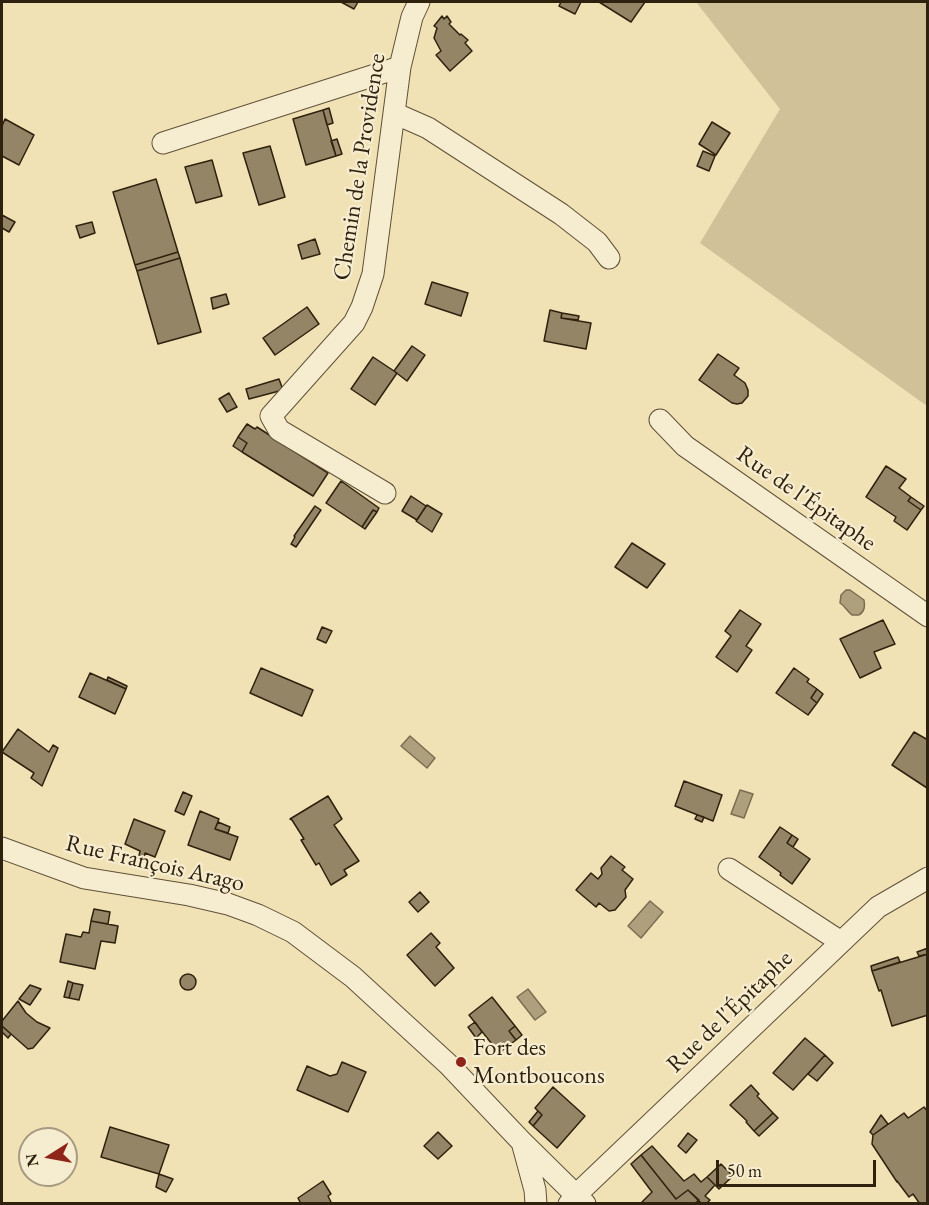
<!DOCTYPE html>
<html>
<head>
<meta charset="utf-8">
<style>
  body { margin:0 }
  #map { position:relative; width:929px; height:1205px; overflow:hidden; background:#f1e2b6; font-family:"EB Garamond",serif }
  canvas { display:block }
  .frame { position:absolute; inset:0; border:3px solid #2e210e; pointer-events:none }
  .north { position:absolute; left:18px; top:1127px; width:60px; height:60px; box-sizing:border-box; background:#f6ecd0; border:2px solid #a69b82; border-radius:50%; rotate:259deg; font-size:16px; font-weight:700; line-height:24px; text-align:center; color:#2e210e }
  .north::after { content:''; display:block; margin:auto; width:21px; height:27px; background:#8f2418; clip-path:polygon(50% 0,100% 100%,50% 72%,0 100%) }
  .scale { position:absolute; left:716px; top:1160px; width:160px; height:27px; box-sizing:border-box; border:3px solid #2e210e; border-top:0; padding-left:8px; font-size:18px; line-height:21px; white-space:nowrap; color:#2e210e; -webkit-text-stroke:4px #f6ecd0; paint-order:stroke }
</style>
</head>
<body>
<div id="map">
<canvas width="929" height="1205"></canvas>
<div class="frame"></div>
<div class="north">N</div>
<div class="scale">50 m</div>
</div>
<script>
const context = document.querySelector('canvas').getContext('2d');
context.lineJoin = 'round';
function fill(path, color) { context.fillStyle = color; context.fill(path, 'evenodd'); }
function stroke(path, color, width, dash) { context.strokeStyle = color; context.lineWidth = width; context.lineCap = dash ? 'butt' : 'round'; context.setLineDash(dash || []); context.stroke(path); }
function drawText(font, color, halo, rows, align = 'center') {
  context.font = font + ' "EB Garamond",serif'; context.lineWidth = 4.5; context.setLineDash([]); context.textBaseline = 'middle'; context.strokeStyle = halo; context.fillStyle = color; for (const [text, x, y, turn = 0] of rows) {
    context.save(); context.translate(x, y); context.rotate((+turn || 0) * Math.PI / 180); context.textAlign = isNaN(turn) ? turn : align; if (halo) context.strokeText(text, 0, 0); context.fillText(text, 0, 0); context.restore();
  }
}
const green = new Path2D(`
  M696,2H927V406L700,243L780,109Z`);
const water = new Path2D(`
  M846,590H850L864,600C865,606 865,611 859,615H852C847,611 846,607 840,603L841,595Z
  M410,736L435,758L427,768L401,746Z
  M740,790L753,794L744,818L731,814Z
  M650,901L663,912L641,938L628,926Z
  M528,989L546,1012L535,1020L517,997Z`);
const building = new Path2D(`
  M341,2H358L354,9Z
  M561,2H581L575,14L559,6Z
  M599,2H645L631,22Z
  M442,16L444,19L447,16L451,22L449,24L460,35L461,34L468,40L465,43L472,51L450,71L436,55L441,51L434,38L437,28L434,26Z
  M329,108L333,123L327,125L323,110Z
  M323,110L336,156L306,165L293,119Z
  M5,119L34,135L19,165L2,156V126Z
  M712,122L730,133L716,155L699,144Z
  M337,139L342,154L336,156L331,141Z
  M270,146L285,197L259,205L243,153Z
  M703,151L715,156L709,171L697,166Z
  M212,160L222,196L196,203L185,167Z
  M156,179L178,252L135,265L113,192Z
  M2,215L15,222L9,232L2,228Z
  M92,222L95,233L80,238L76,226Z
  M315,239L320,254L302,259L298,245Z
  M178,252L180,258L137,271L135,265Z
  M180,258L201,332L158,344L137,271Z
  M432,282L468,293L461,316L425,304Z
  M226,294L229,304L213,309L211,298Z
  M307,307L319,324L275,355L263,338Z
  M550,310L562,313L561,318L591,323L586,349L544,341Z
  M562,313L579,316L578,320L561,318Z
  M412,346L425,355L407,381L394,371Z
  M718,354L739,368L734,375L745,383L748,390V396L742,403L737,404L732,403L699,380Z
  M373,357L397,373L375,405L351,389Z
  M279,379L283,390L249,399L246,389Z
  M229,393L237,407L227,412L219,399Z
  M247,424L255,429L257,427L328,473L313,496L242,452L247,443L238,437Z
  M238,437L247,443L242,452L233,446Z
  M886,466L906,479L899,488L911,497L908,501L921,510L907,530L894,521L896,517L866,497Z
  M341,481L379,508L377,512L373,510L362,527L326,503Z
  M411,496L426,506L417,520L402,511Z
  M911,497L924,506L921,510L908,501Z
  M427,505L442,514L432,532L416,521Z
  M315,506L321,510L296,547L291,544L295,537L294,536Z
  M373,510L377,512L365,529L362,527Z
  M632,543L665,564L647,588L615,567Z
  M740,610L761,624L746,646L752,650L737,672L716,657L731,636L725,631Z
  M883,620L895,644L874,652L881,668L860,678L840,639Z
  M322,627L332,631L326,643L317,639Z
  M261,668L313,690L302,716L250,693Z
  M794,668L809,679L807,682L817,689L811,698L817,703L808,715L776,693Z
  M90,673L126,689L115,714L79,697Z
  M108,677L127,686L126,689L107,680Z
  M817,689L823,694L817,703L811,698Z
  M18,729L49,752L53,745L58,748L42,786L31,778L34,773L2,752Z
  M914,732L928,740L927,788L892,765Z
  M684,781L722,795L713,821L675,806Z
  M183,792L192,796L184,815L175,811Z
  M328,796L342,819L334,825L359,861L344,870L347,875L331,885L319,863L316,865L301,840L304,839L292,820L290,819Z
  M200,811L219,819L215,829L238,837L230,860L188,845Z
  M697,815L704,817L702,822L695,819Z
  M134,819L165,831L155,857L145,853L144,857L139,856L140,851L125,844Z
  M218,822L230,827L228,833L215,829Z
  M780,827L792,835L787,843L810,859L792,884L780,875L781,873L759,857Z
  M792,835L798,839L793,847L787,843Z
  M611,856L625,867L622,870L633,879L625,890L626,897L615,910L609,911L599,903L596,907L576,890L591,873L598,879L602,874L601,868Z
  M420,892L429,902L418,912L409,902Z
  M94,909L110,912L108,924L91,921Z
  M91,921L118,926L115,943L101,941L95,969L60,962L66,934L81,937L83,932L89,933Z
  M431,933L440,943L436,947L454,968L435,986L407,955Z
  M928,948V954L919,956L917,952Z
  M928,954V1015L892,1026L881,990L879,991L872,971Z
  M898,957L900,962L872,971L871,966Z
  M180 982a8 8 0 1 1 16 0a8 8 0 1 1-16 0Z
  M68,981L73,983L69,998L64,997Z
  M73,983L83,985L79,1000L69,998Z
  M30,985L41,989L30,1005L19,999Z
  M492,997L515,1026L509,1031L516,1040L499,1053L469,1015Z
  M18,1001L26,1013L37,1022L50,1028L33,1048L28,1049L2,1026V1021Z
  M475,1022L482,1032L476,1038L468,1027Z
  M2,1026L11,1034L8,1038L2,1032Z
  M515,1026L522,1035L516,1040L509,1031Z
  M805,1038L825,1055L793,1090L773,1073Z
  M825,1055L833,1063L817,1081L808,1074Z
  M342,1062L366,1072L348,1112L297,1090L307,1066L330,1076L337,1074Z
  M751,1085L759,1094L757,1096L773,1113L754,1131L746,1122L747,1121L730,1105Z
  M553,1087L585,1116L557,1148L533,1126L542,1115L535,1108Z
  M924,1107L928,1112V1204H920L913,1194L909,1197L897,1181V1182L872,1144L873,1135L904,1113L908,1118Z
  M538,1111L542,1115L533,1126L529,1122Z
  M773,1113L778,1118L759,1136L754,1131Z
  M881,1115L888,1124L873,1135L870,1132Z
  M110,1127L169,1145L159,1174L101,1157Z
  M438,1132L452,1146L438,1159L424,1146Z
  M688,1133L697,1140L686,1153L678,1146Z
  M652,1146L684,1181L694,1174L701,1182L707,1177L715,1185L705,1196L710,1200L706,1204H702L688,1190L676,1199L641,1155Z
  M641,1155L676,1199L688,1190L699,1200L694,1204H640L652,1192L631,1164Z
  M721,1164L733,1176L719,1189L707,1177Z
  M159,1174L173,1179L166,1192L156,1187Z
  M323,1181L331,1194L328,1196L332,1204H301L298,1198Z`);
const minor = new Path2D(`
  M394,113L428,128L561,214L597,242L609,258
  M163,143L400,67
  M660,420L685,446L928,616
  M385,493L279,430L271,416L354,323L362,307L373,274L400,67L412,17L419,2
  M2,848L84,878L189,895L228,904L258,915L293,932L353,977L449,1065L521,1141L585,1204
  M729,869L841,942
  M522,1142L535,1190L536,1204
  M569,1204L577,1194L878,907L928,878`);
const markers = [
  [461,1062,6,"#8f2418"]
];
const streetNames = [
  ["Chemin de la Providence",360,167,-81],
  ["Rue de l'Épitaphe",806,499,35],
  ["Rue François Arago",155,864,13],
  ["Rue de l'Épitaphe",730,1012,-44]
];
const poiNames = [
  ["Fort des",473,1048],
  ["Montboucons",473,1076]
];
fill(green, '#d0c199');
fill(water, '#afa07d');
stroke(water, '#7b6d51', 1.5);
fill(building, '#938565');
stroke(building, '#2e210e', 1.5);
stroke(minor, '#5f5138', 23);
stroke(minor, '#f6ecd0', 21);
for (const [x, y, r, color] of markers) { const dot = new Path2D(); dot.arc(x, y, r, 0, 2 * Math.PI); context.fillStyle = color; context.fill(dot); stroke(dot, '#f6ecd0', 2); }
drawText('24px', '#2e210e', '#f6ecd0', streetNames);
drawText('24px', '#2e210e', '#f6ecd0', poiNames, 'left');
</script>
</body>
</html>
